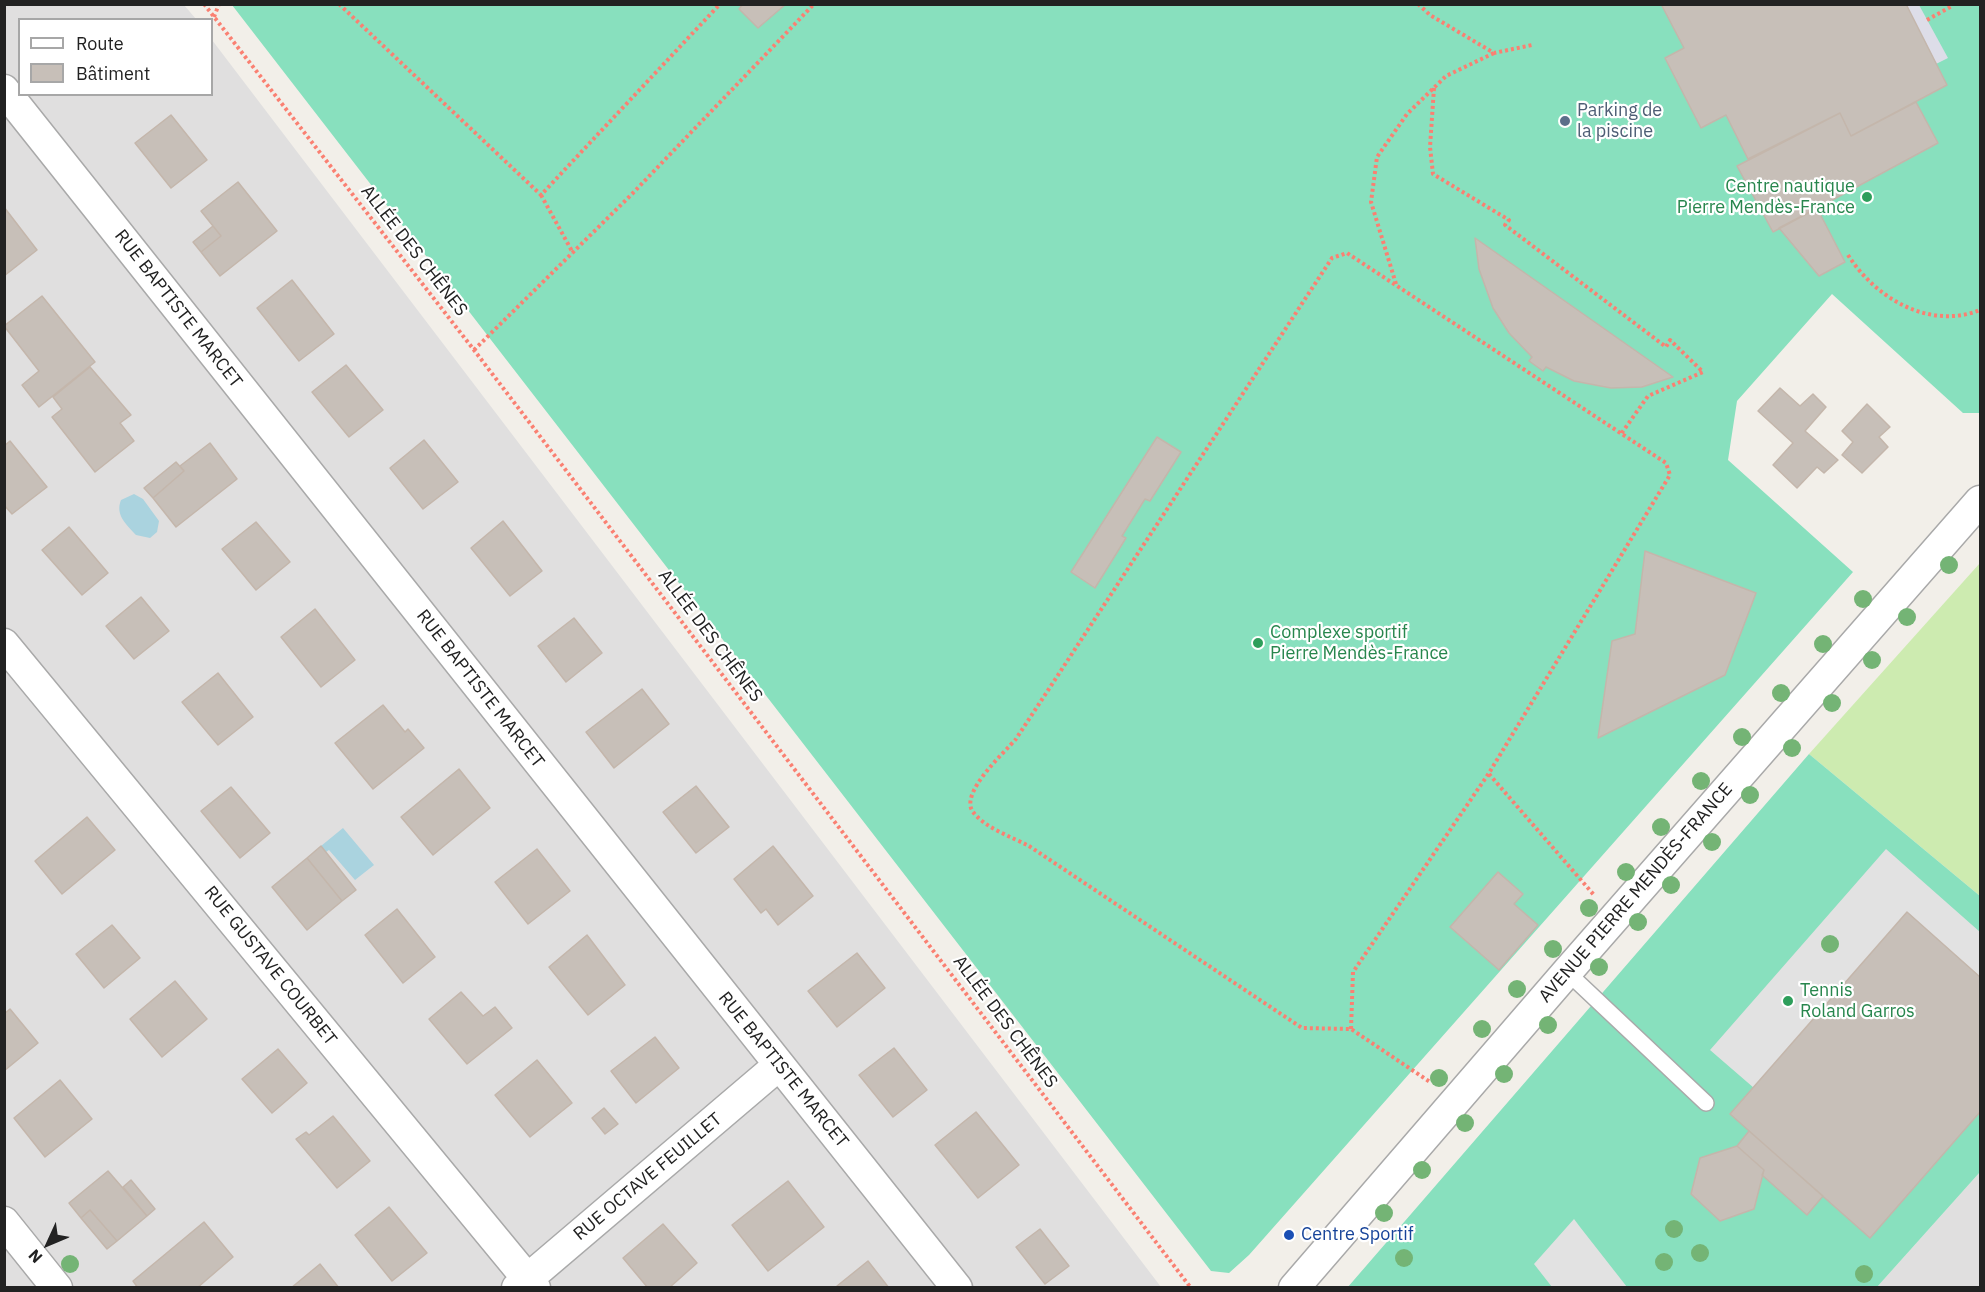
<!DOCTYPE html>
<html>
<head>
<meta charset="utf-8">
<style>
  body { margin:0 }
  #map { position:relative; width:1985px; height:1292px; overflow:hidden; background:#f2efe9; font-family:"IBM Plex Sans",sans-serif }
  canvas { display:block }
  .frame { position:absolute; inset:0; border:6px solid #222; pointer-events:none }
  .legend { position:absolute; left:18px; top:18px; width:195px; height:78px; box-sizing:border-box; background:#fff; border:2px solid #a7a7a7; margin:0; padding:8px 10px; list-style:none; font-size:18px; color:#222 }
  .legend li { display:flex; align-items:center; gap:12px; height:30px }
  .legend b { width:30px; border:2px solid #a7a7a7 }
  .north { position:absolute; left:18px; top:1214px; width:60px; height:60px; -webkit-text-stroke:4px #fff; paint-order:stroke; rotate:226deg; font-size:16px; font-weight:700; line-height:24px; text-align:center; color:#222 }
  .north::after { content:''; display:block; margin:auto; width:21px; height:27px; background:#222; clip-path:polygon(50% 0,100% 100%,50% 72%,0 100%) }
</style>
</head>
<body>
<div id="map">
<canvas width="1985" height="1292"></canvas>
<div class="frame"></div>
<ul class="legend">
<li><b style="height:8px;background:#fff"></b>Route</li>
<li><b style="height:16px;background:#c7bfb8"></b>Bâtiment</li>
</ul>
<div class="north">N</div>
</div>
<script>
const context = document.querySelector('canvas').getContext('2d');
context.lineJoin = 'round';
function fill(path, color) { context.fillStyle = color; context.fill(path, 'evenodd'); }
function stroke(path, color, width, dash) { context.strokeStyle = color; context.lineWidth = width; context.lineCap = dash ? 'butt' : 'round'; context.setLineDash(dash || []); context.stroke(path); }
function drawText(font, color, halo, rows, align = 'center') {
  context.font = font + ' "IBM Plex Sans",sans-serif'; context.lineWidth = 4.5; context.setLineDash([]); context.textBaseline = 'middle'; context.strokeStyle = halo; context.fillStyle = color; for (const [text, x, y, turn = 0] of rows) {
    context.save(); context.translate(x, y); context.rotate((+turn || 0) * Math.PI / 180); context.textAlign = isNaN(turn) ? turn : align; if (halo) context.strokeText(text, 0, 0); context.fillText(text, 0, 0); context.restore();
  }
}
const residential = new Path2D(`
  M5,5H184L196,19L20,20V94H212V40L1161,1287L5,1288Z
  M1980,1172V1287H1877Z`);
const grass = new Path2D(`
  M1980,563V896L1809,754Z`);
const pitch = new Path2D(`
  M232,5H1980V413H1963L1832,294L1737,401L1728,460L1853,572L1249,1255L1229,1273L1211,1271Z
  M1809,754L1980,896V1172L1877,1287L1347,1288Z`);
const parking = new Path2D(`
  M1886,849L1980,932V977L1907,912L1754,1088L1710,1050Z
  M1574,1219L1580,1227L1627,1287H1552L1534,1264Z`);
const plaza = new Path2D(`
  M1906,5H1919L1948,58L1936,64Z`);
const water = new Path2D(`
  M134,494L143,499L159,521L157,532L150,538L136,535C126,524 115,515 121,500Z
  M343,828L374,865L355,880L329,850L326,852L321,846Z`);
const building = new Path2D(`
  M743,4H786L758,28L739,9Z
  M1661,4H1906L1947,85L1851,136L1840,113L1748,159L1726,115L1701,128L1665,58L1684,48Z
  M1916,102L1938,143L1773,232L1737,166L1840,113L1851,136Z
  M171,115L207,160L171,188L135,143Z
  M238,182L277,231L220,276L201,252L221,236L201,211Z
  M4,207L37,250L4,276Z
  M1817,208L1845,262L1819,276L1779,228Z
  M213,226L221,236L201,252L193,242Z
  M1475,238L1673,377L1642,387L1611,388L1574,381L1546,367L1543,371L1529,361L1532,357L1509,333L1493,308L1479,269Z
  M292,280L334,334L299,361L257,308Z
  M42,296L95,362L39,407L22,385L39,371L4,326Z
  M346,365L383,410L349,437L312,392Z
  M90,367L131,415L120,423L134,441L95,472L52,417L62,409L53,397Z
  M1780,388L1800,406L1813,394L1826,407L1805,431L1838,460L1824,473L1817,467L1797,488L1773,465L1793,443L1758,411Z
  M1867,404L1890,427L1879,437L1888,447L1862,473L1842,455L1853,442L1842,431Z
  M1157,437L1181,452L1150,501L1145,499L1122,536L1126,538L1095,588L1071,572Z
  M424,440L458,482L423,509L390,468Z
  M10,441L47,487L12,514L4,505V446Z
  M210,443L237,479L176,527L153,498L184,471L180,466Z
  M176,462L184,471L153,498L144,488Z
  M503,521L542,571L510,596L471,548Z
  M256,522L290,562L256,590L222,549Z
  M69,527L108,573L82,595L42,550Z
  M1645,551L1756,593L1725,675L1598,738L1612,641L1635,634Z
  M141,597L169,631L134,659L106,626Z
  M315,609L355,660L321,687L281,637Z
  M574,618L602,653L566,682L538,646Z
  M218,673L253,717L218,745L182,702Z
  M642,689L669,724L614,768L586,732Z
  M383,705L405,732L408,729L424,748L373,789L335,743Z
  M459,769L490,808L433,855L401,817Z
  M696,786L729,827L696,853L663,812Z
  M231,787L270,833L240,858L201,811Z
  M87,817L115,850L62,894L35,861Z
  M321,846L356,890L342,901L307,858Z
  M773,846L813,896L778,925L766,909L761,913L734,879Z
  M537,849L570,891L528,924L495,882Z
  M307,858L342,901L307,930L272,887Z
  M1498,872L1523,894L1514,904L1538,925L1499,970L1450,927Z
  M397,909L435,957L403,983L365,935Z
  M1907,912L1980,977V1112L1870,1238L1730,1114Z
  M112,925L140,958L104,988L76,954Z
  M587,935L625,985L588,1015L549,967Z
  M857,953L885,988L837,1027L808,991Z
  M175,981L207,1019L162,1057L130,1019Z
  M461,992L483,1016L495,1007L512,1028L467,1064L429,1019Z
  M10,1009L38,1043L4,1071V1014Z
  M655,1037L679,1068L636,1103L611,1071Z
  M894,1048L927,1090L893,1117L859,1075Z
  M278,1049L307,1083L272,1113L242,1079Z
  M537,1060L572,1103L530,1137L495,1095Z
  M60,1080L92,1119L45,1157L14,1118Z
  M604,1108L618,1124L605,1134L592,1118Z
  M976,1112L1019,1165L978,1198L935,1145Z
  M333,1116L370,1161L337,1188L296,1139L306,1132L309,1135Z
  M1749,1131L1823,1196L1807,1215L1762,1175L1764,1170L1737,1146Z
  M1737,1146L1764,1170L1754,1209L1720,1221L1691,1194L1700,1158Z
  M108,1171L147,1216L117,1241L90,1210L81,1218L69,1203Z
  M131,1180L155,1209L147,1216L123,1187Z
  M788,1181L824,1227L768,1271L732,1225Z
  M389,1207L427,1253L392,1281L355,1235Z
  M90,1210L117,1241L107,1249L81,1218Z
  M204,1222L233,1257L197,1288H138L133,1281Z
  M663,1224L697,1263L669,1288H648L623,1258Z
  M1040,1229L1069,1266L1045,1284L1016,1247Z
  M868,1261L889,1288H839L837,1286Z
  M320,1264L339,1288H291Z`);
const path = new Path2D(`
  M204,4L474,350L1191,1288
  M339,4L541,195L720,4
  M1418,4L1430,15L1494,53L1532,45
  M214,17L219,4
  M1927,20L1952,6
  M1434,88L1430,147L1433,174L1509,220L1505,225L1666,347L1670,340L1703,372L1648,396L1621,434
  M541,195L573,253
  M1848,255C1876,299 1930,330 1980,310
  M1396,284L1371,202L1377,157L1407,114L1446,76L1494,53
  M474,350L632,194L814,4
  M1489,774L1594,895
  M1351,1029L1353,972L1489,773L1670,475L1666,463L1347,253L1332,258L1016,739C1004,753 959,793 973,812C985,828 1012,837 1029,846L1302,1028L1351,1029L1430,1082`);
const lane = new Path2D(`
  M1567,972L1706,1103`);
const street = new Path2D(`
  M4,90L957,1288
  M4,644L535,1288
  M4,1222L57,1288
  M517,1288L779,1065
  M1294,1288L1567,972L1980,501`);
const trees = [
  [1949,565],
  [1863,599],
  [1907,617],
  [1823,644],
  [1872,660],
  [1781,693],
  [1832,703],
  [1742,737],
  [1792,748],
  [1701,781],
  [1750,795],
  [1661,827],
  [1712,842],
  [1626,872],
  [1671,885],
  [1589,908],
  [1638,922],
  [1830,944],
  [1553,949],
  [1599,967],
  [1517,989],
  [1548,1025],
  [1482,1029],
  [1504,1074],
  [1439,1078],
  [1465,1123],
  [1422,1170],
  [1384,1213],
  [1674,1229],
  [1700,1253],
  [1404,1258],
  [1664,1262],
  [70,1264],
  [1864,1274]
];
const markers = [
  [1565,121,6,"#5c6f8a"],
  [1867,197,6,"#2e9e5b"],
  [1258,643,6,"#2e9e5b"],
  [1788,1001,6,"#2e9e5b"],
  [1289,1235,6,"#1a4fb4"]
];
const serviceNames = [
  ["Parking de",1577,111],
  ["la piscine",1577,132]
];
const leisureNames = [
  ["Centre nautique",1855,187,"right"],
  ["Pierre Mendès-France",1855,208,"right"],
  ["Complexe sportif",1270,633],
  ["Pierre Mendès-France",1270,654],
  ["Tennis",1800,991],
  ["Roland Garros",1800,1012]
];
const streetNames = [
  ["ALLÉE DES CHÊNES",414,251,52],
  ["RUE BAPTISTE MARCET",178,309,52],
  ["ALLÉE DES CHÊNES",710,636,53],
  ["RUE BAPTISTE MARCET",480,689,52],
  ["AVENUE PIERRE MENDÈS-FRANCE",1636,893,-49],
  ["RUE GUSTAVE COURBET",270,966,51],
  ["ALLÉE DES CHÊNES",1005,1022,53],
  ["RUE BAPTISTE MARCET",783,1070,51],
  ["RUE OCTAVE FEUILLET",648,1177,-40]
];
const transitNames = [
  ["Centre Sportif",1301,1235]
];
fill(residential, '#e0dfdf');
fill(grass, '#cdebb0');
fill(pitch, '#88e0be');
fill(parking, '#e2e2e2');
fill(plaza, '#dddde8');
fill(water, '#aad3df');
fill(building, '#c7bfb8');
stroke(building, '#c4b6ab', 1.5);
stroke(lane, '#a9a9a9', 18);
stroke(street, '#a9a9a9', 33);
stroke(path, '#fa8072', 4, [3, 3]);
stroke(lane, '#fff', 15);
stroke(street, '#fff', 30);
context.fillStyle = '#74b475';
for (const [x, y] of trees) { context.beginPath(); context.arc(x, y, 9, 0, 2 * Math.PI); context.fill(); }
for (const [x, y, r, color] of markers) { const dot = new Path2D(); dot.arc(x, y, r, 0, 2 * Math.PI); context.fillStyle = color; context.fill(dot); stroke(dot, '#fff', 2); }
drawText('18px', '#4e5e75', '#fff', serviceNames, 'left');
drawText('18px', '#27864d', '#fff', leisureNames, 'left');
drawText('18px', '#222', '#fff', streetNames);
drawText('18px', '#164399', '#fff', transitNames, 'left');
</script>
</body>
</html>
